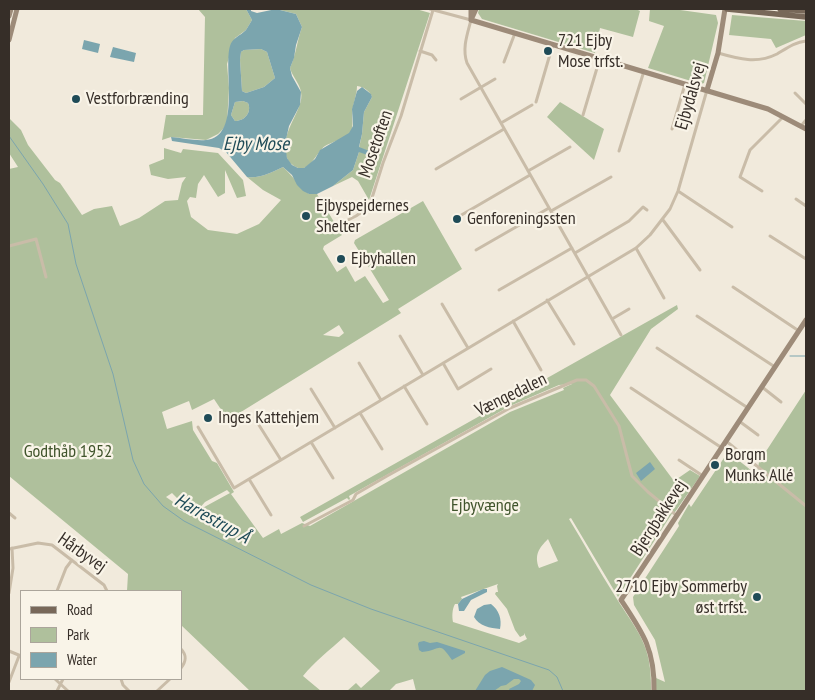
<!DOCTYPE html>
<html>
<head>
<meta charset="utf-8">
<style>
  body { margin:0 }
  #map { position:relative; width:815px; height:700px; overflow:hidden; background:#f1eadc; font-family:"PT Sans Narrow",sans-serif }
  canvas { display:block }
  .frame { position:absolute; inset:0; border:10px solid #362e28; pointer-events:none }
  .legend { position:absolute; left:20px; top:590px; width:162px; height:90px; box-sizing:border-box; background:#f9f4e8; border:1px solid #aba59b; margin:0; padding:6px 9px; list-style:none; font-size:15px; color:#362e28 }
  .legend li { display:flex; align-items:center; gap:10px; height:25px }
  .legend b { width:25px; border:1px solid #aba59b }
</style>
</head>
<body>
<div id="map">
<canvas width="815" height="700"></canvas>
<div class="frame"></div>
<ul class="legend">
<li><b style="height:6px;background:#786859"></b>Road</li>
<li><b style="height:14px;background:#afc09c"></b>Park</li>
<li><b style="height:14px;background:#7ba5ae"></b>Water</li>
</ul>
</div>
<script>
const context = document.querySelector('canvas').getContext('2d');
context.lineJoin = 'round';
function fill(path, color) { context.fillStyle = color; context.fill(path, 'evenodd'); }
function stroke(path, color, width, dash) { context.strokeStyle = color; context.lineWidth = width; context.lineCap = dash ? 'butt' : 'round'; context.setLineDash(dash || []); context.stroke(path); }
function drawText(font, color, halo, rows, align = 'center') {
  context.font = font + ' "PT Sans Narrow",sans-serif'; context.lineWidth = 4.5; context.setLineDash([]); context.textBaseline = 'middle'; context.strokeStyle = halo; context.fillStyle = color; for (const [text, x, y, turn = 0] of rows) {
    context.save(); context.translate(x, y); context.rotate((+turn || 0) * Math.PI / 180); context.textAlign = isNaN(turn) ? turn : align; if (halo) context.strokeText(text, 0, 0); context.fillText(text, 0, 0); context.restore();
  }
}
const green = new Path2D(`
  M198,9H246L252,20L246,30L235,38L227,64L229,88L227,123L223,129L218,134L206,140L171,137L162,140L166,115H203L205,17Z
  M276,9H416L430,13L369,200L358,181L352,177L333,186L353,170L359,152H372L359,148L362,134L364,112L372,97C370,91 364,87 357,86C357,96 352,105 352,116C352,122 354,129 349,134C343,139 332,142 325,146C316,152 309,176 294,166C291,164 288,161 287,158C278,132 305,110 301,92C300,84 292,76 290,68C296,55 297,41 302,27L296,14Z
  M479,9H636L640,11L633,37L600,28L595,53L482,19L478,13Z
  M650,9H673L716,15L718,23L704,83L701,84L648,68L664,26L649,21Z
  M732,15L806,21V35L776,48L771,39L729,35Z
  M261,49L267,52L275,78L264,87L246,93L242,91L240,60L241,52L244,50Z
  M243,101L248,103C252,112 245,121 235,121L231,115L235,102Z
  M560,102L604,129L594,160L547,117Z
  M9,118L21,130L28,145L55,180L60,183L82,215L94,209L112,206L120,226L139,218L165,201L178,200L182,183L186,177L168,179L151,175L149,165L164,159V148L181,153L183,149L218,153L243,180L246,196L237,198L225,170V193L218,197L204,175L198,184L196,198L190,197L187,201L191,217L208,230L237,234L259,224L281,200L263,190L247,177C260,179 272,172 283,167C293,176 299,186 309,194H317L342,235L324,246L323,249L337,272L346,266L355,282L365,276L383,303L389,300L354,243L355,240L423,201L462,269L398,309L401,313L228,420L214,399L192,410L189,401L162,412L167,429L192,421L193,430L212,461L217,463L234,492L231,494L263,538L279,529L281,534L302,523L310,526L510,412L564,390L563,388L572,384L559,385L510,406L349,496L350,499L349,500L347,498L303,522L300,517L677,305L678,309L651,329L610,395L674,481L690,470L700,476L675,512H673L618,597L571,518L569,519C585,545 599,571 615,596C638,633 652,644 651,691H416L413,679L396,684L389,691H347L356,683L361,688L380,671L344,637C330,650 315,661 303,676L321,691H250L181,625V591H127L128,574L9,476V169L18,167L9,153ZM339,325L344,333L339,337L323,335ZM227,490L230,493L197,511L205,502ZM172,493L179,500L195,507L189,513L166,497ZM548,539L558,561L539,568C534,555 539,548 548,539ZM498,584L497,586L498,592H496L495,594L507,609L515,630L520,637L524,635V633L527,639L519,643L453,622C452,617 452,609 455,604H458L462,599L461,597Z
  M806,390V691H656V678L665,682L655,640L634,605L633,597L679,526L678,523L689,504L691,507L728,452L757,475L759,462Z`);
const water = new Path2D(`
  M246,9H251V11L257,13L276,9L296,14L302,27L296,45L294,58L290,68L292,76L301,92L300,105L289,126L285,144L287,158L292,165L298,168H304L315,159L320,150L349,133L353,126L352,109L357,91L362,87L371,94L372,97L364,112L362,134L359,147L372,152L370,156L359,152L353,170L333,186L317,194H309L303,191L297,185L292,175L283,167C272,172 260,179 247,177L226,152L219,148L172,141L171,137C182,138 195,141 206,140C242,137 223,69 230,46C232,38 240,36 246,30C248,27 250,23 252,20ZM261,49L267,52L275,78L264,87L246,93L242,91L240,60L241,52L244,50ZM243,101L248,103C252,112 245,121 235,121L231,115L235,102Z
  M84,40L100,44L98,53L82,49Z
  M113,47L136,53L134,62L110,57Z
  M650,462L655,469L641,481L636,473Z
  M483,589H487V592L471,600L464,611H459L458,604L462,599Z
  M491,604C499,610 502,619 500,629C490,628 479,626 474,617L477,609L484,605Z
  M424,641L430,643L437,642L465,651V653L452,660C438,640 442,650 422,652L419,650L418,644L419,642Z
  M502,667L531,680L535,685L532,691H510L509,689L519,684L521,681L519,679H514L506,685L501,686L494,691H475L485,675L490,671Z`);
const stream = new Path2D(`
  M9,136L43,184L68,224L76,264L113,374L133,460L144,484L163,506L184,521L311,585L371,609L549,670L557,677L563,691
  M790,356H806`);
const street = new Path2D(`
  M430,9L471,20C467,35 462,49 467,63L621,335
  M420,51L432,55L436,60
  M718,53C739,59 757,64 777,54C787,48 795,42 806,41
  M504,62L515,33
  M795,93L806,104
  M461,99L495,79
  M536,102L553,44
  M583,115L600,58
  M501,123L532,105
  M801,126L806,120
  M672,129L685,84
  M619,151L644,71
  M436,169L504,129
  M528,171L570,147
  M678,191L732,227
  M762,191L740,177L750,150L783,117
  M796,199L806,206
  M551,211L611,177
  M458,217L530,175
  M663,220L700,270
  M334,227L356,216L363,211L371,201L383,163L401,116L433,10
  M770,236L806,259
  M9,246L36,239L46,277
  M636,248L664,298
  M476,250L549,208
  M575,253L629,221L643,207L647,210
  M733,287L799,331
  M499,290L572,248
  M547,300L574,344
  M442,304L468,348
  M697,316L775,367
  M612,319L629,309
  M513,321L541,370
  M400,336L423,375
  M657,348L748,408
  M359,363L381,400
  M443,363L458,389L491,369
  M404,386L427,424
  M762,387L781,402
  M631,388L722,448
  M311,389L335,428
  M360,413L382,449
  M739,421L758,435
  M257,422L281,460
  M198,427L234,488L636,248L650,235L670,209L678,191L707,90
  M726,441L806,506
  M311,442L333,478
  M679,460L703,476
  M249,479L271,515
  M9,513L15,518
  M304,526L353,500L356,494L387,476L510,408L577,380H586L594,386L619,426L632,476L648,492L676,515
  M9,549L38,543L52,545L104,585L107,591
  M57,591L66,568L72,560
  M9,593L13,568L12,548
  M181,649C187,655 186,662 181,668
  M9,651L21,656
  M55,679L68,691
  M121,679L123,685L129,691
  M9,682L19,656
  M57,691L63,679
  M157,691L170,679`);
const secondary = new Path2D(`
  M9,16L11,9
  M471,20L768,109L806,129
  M471,20L476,9
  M471,20V9
  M9,40L17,9
  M707,90L718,53L725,9
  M654,691C655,650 643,633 621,600L806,320`);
const primary = new Path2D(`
  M727,9L806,17
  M780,9L806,11`);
const markers = [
  [548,51,5,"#1f4b57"],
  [76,99,5,"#1f4b57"],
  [306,216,5,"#1f4b57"],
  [457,219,5,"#1f4b57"],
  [341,259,5,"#1f4b57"],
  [208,418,5,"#1f4b57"],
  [715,465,5,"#1f4b57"],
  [757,597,5,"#1f4b57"]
];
const poiNames = [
  ["721 Ejby",558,41],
  ["Mose trfst.",558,62],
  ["Vestforbrænding",86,99],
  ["Ejbyspejdernes",316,206],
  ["Shelter",316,227],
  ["Genforeningssten",467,219],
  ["Ejbyhallen",351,259],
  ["Inges Kattehjem",218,418],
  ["Borgm",725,455],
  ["Munks Allé",725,476],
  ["2710 Ejby Sommerby",747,587,"right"],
  ["øst trfst.",747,608,"right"]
];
const streetNames = [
  ["Ejbydalsvej",691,96,-74],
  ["Mosetoften",376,144,-71],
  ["Vængedalen",511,395,-26],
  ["Bjergbakkevej",659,518,-57],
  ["Hårbyvej",82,553,35]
];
const parkNames = [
  ["Godthåb 1952",68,452],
  ["Ejbyvænge",485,506]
];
const waterNames = [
  ["Ejby Mose",256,145],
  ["Harrestrup Å",212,519,29]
];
fill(green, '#afc09c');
fill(water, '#7ba5ae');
stroke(stream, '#7ba5ae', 1);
stroke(street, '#c9bca8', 3);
stroke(secondary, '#9d8b79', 5);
stroke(primary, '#786859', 5.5);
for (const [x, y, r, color] of markers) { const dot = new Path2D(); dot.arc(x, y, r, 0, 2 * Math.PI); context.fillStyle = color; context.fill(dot); stroke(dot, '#f9f4e8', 2); }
drawText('18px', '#362e28', '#f9f4e8', poiNames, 'left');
drawText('18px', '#362e28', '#f9f4e8', streetNames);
drawText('18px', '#40542c', '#f9f4e8', parkNames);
drawText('italic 19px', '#1f4b57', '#f9f4e8', waterNames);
</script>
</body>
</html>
